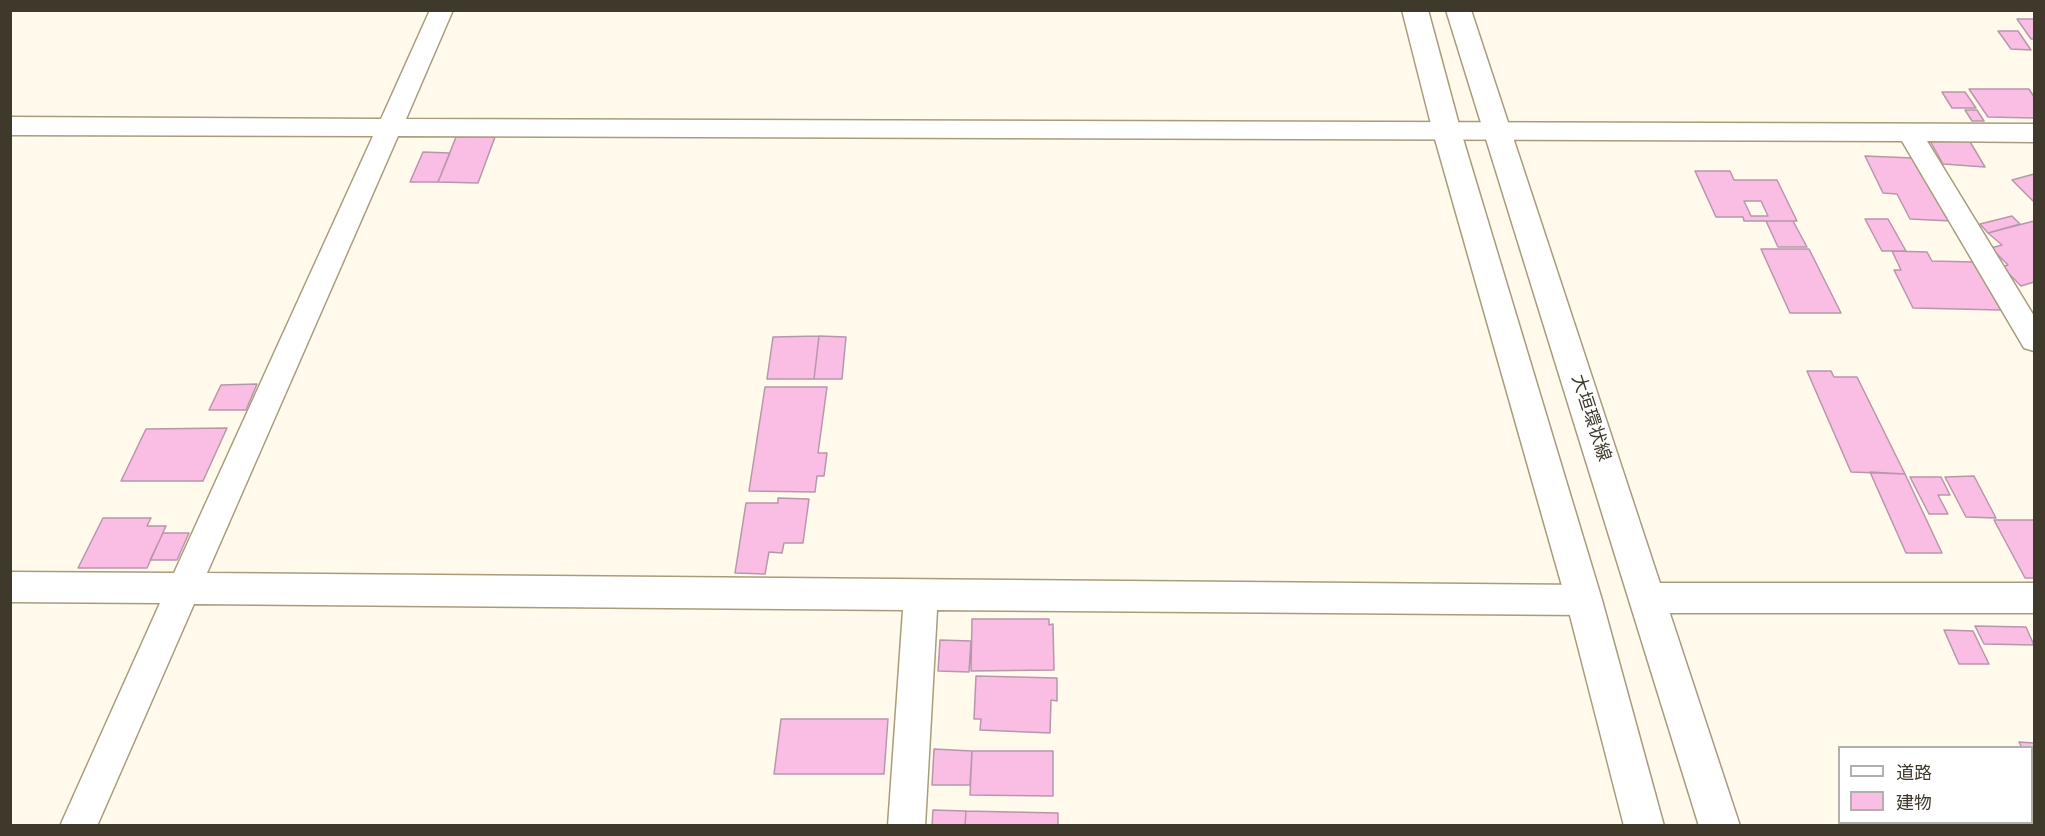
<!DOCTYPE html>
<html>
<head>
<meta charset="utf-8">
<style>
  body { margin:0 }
  #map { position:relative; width:2045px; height:836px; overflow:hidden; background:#fffaec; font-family:Montserrat,"Noto Sans JP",sans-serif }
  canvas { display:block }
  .frame { position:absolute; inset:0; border:12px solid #3e392b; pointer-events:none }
  .legend { position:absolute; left:1838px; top:746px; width:195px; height:78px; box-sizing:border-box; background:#fff; border:2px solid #b2b0aa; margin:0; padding:8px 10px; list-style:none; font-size:18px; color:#3e392b }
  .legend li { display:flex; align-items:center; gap:12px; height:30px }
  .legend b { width:30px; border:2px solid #b2b0aa }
</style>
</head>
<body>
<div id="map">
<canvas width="2045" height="836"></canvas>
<div class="frame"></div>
<ul class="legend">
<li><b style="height:8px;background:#fff"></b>道路</li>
<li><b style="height:16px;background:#fabde3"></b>建物</li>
</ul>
</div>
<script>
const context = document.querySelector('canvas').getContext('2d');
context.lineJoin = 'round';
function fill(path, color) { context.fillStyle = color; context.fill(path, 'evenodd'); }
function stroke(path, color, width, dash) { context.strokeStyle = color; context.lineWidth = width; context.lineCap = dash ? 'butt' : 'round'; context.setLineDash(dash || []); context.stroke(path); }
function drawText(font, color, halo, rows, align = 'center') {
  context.font = font + ' Montserrat,"Noto Sans JP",sans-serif'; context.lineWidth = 4.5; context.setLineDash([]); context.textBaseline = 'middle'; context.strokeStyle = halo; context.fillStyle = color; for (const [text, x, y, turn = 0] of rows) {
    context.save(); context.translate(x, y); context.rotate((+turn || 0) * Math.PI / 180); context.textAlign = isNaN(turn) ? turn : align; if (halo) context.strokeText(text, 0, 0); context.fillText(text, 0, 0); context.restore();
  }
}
const building = new Path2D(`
  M2017,19H2034V39H2031Z
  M1998,31H2018L2031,50L2011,49Z
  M1969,89H2029L2034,97V118L1988,117Z
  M1942,92H1965L1976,108H1952Z
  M1965,110H1977L1984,121H1972Z
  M456,137H495L478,183L438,182Z
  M1929,139L1969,140L1985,167L1943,164Z
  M423,152L450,153L438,182H410Z
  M1865,156L1913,158L1921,173H1924L1951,221L1910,219L1897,194L1883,193Z
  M1695,171H1730L1734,180H1777L1797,221H1744L1743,217H1716ZM1744,201H1761L1768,216H1751Z
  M2034,174V202L2012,180Z
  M2012,216L2020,224L1988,233L1980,224Z
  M1865,219H1888L1906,251H1882Z
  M1766,221H1793L1807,247H1778Z
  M2034,221V282L2021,286L2002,267L2008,265L1991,248L2002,245L1988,233Z
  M1761,249H1809L1841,313H1790Z
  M1892,251L1927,252L1932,261L1975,262L2001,310L1913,308L1894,270H1901Z
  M819,336L814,379H767L773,337Z
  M819,336L846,337L842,379H814Z
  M1807,371H1831L1834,377H1857L1905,474L1851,472Z
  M257,384L246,410H209L221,385Z
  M765,387H827L818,453H827L824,476H817L815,492L749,491Z
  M227,428L203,481H121L146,429Z
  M1870,472L1905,474L1942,553H1906Z
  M1974,476L1996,518L1966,517L1945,477Z
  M1910,477H1941L1950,495H1938L1948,514H1929Z
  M778,498L809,499L803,543H784L782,553L769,552L765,574L735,573L746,503H778Z
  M103,518H151L147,526H166L147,568H78Z
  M1994,520H2034V578H2025Z
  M163,533H189L177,560H150Z
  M972,619H1049V625L1053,624L1054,670L971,671Z
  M1975,626L2026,627L2034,645L1984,644Z
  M1944,630L1973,631L1989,664H1959Z
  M940,640L971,641L969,672L938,671Z
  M976,676L1057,678V701L1051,700L1050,733L980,730L981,719H974Z
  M781,719H888L884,774H774Z
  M2019,742L2034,743V775L2032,768V748H2022Z
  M934,749L972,751L970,785H932Z
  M972,751H1053V796L970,795Z
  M933,810L966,811L965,826H932Z
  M966,811L1058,813V826H965Z`);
const minor = new Path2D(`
  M430,10H453L406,119L2034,124V142L1927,141L2034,316V351L2024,348L1902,141L398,136L207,573L1584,585L1596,589L1601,600L1596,611L1584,615L937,610L925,826H888L903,610L194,604L97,826H60L160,603L10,602V572L174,573L373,136L10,135V117L381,119Z
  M1649,583H2034V613H1649L1637,609L1632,598L1637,587Z`);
const primary = new Path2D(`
  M1402,10H1428L1461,132L1602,600L1664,826H1624L1566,600L1433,132Z
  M1446,10H1471L1740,826H1699Z`);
const streetNames = [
  ["大垣環状線",1591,418,72]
];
fill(building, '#fabde3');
stroke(building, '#b897ab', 1.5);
stroke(minor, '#a89c7b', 3);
stroke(primary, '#a89c7b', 3);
fill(minor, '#fff');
fill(primary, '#fff');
drawText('18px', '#3e392b', '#fff', streetNames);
</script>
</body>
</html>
